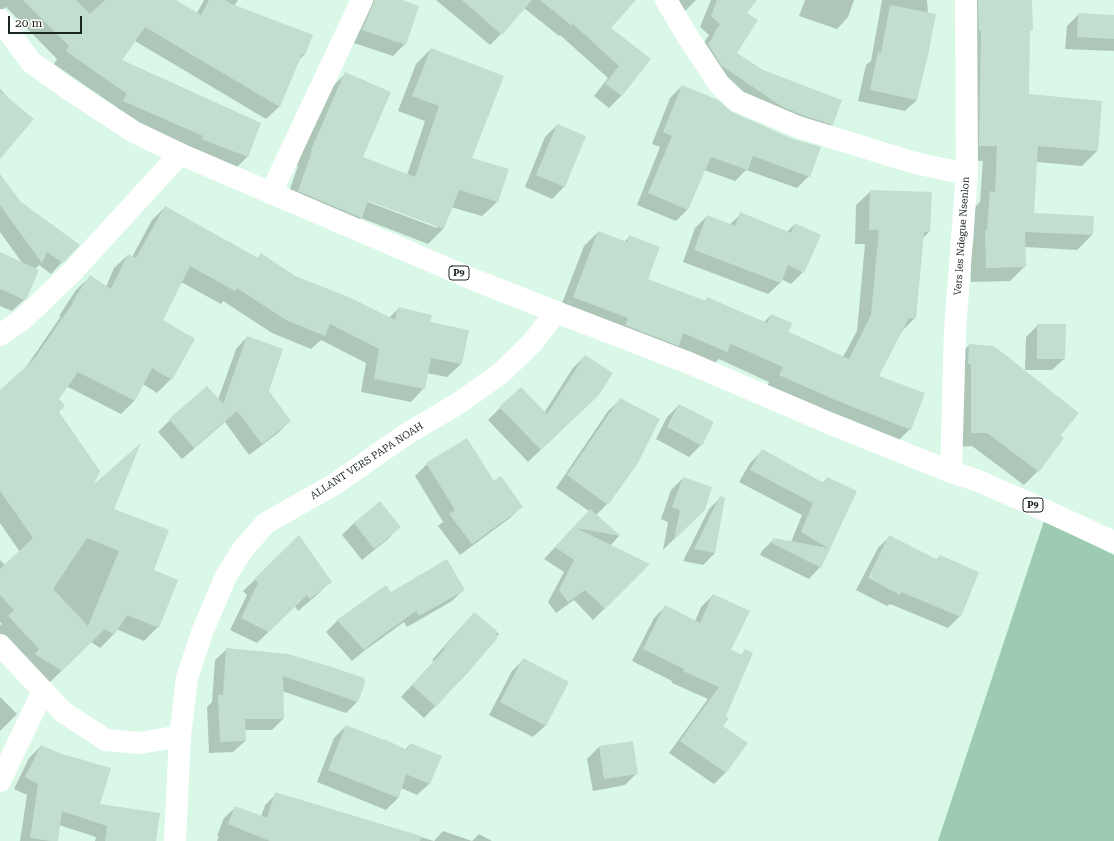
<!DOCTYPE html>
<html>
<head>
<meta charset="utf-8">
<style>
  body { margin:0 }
  #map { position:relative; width:1114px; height:841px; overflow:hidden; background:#daf8e7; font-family:"Roboto Serif",serif }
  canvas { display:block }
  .scale { position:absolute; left:8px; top:16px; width:74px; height:18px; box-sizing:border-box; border:2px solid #1a251f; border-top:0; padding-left:5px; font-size:12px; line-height:14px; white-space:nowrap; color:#1a251f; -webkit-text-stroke:3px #fff; paint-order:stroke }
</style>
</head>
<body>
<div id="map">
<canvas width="1114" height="841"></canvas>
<div class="scale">20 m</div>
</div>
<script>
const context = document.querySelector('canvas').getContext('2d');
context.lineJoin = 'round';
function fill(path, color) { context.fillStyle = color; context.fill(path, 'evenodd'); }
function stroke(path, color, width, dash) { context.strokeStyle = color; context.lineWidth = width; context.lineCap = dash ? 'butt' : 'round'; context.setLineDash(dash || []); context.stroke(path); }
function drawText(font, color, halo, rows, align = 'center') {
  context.font = font + ' "Roboto Serif",serif'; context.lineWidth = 3; context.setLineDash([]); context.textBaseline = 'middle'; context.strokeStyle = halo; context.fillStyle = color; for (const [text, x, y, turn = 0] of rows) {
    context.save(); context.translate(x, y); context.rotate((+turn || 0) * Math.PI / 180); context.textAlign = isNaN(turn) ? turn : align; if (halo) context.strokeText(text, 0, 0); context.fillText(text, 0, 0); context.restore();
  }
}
const green = new Path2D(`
  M1044,521L1114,555V841H938Z`);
const shadow = new Path2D(`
  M0,0H175L197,13L204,0H238L234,6L312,35L304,55L299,60L279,107L266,119L135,41L121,61L248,156L235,169L112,114L115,106L54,64L57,59L6,7L0,11Z
  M367,0H399L405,44L393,56L351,42Z
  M436,0H634L609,28L650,59L621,96L609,108L594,96L608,78L560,35L559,36L524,8L502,33L490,45Z
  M671,0H696L685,11Z
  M711,0H756L745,13L736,53L832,124L821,135L711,77L703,44L709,35L700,27Z
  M805,0H854L848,17L837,29L799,16Z
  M882,0H927L928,13L917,100L905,111L858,101L866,65L871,61Z
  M971,0H1031L1032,30L1029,32L1028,95L1097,151L1082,166L1036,162L1033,214L1093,217L1092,235L1077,250L1025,247V266L1010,281L971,282L970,246L973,244L975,207L980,202L983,161L965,160Z
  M1079,14L1114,16V51L1065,49L1067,26Z
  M431,49L471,158L497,202L482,216L451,207L443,229L428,244L361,218L346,232L284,206L298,166L297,165L331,88L346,73L362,158L407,175L425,121L398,111L416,64ZM364,198L437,226V228L363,200Z
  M682,86L732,113L809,176L797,188L746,170L735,181L704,170L688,209L676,221L637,205L660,147L652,144L670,98Z
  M0,89L10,100L0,157Z
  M557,125L585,137L564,187L552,199L525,187L545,137Z
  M0,176L20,203L78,245L51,274L39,265L36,268L26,298L12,311L0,306V253L23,264L0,232Z
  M871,191L929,232L922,239L915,318L900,333L878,377L910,429L896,443L766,390L769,382L719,359L712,366L559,311L584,246L598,232L624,242L629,237L646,280L705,301L707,299L763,323L771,315L787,333L843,357L857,331L865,244H855L856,205Z
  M165,207L257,258L261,255L295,277L389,318L399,308L429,323L461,364L447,377L427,373L424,388L411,402L361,392L366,363L321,340L311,349L272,333L223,301L221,304L181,282L162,321L194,339L171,379L157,393L143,384L134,401L121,414L66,386L57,399L58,412L90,488L112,510L152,571L158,627L144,641L116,629L113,635L100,648L91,642L48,684L0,635V625L2,624L0,622V560L5,565L20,552L0,523V391L24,370L61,316H59L76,290L90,277L106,287L114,268L128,255L132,257L152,220Z
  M741,214L787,232L795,224L803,272L791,284L781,279L780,283L768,294L683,262L695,228L707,216L729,225Z
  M1038,325L1064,359L1052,370H1025L1026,337Z
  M247,337L267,391L290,421L278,433L249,455L225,422L182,459L158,432L170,420L207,387L218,400L236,349Z
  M969,345L1060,435L1038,471L1024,485L972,446L957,447L955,360Z
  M585,356L586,406L528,462L488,420L500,408L544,413L573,368Z
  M620,400L607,504L596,515L619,536L610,546L649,564L593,620L574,600L556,613L548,602L564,572L544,559L589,511L556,488L608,411Z
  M679,405L701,445L689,457L656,439L667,417Z
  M467,440L494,483L522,506L510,518L460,555L438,526L443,522L415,476L427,464Z
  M762,451L822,483L827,478L856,491L820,567L809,579L760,555L762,551L774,539L791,542L802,515L739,482L750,463Z
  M683,478L704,509L663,550L668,522L661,519L671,490Z
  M721,497L715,553L703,565L683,561L709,509Z
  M380,503L399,527L388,539L362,560L342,535L354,523Z
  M890,536L936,560L940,556L960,616L948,628L890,604L887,606L856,590L878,548Z
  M299,537L330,582L318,594L298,611L295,606L257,643L230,630L247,595L243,591Z
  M464,589L452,601L407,627L404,622L364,651L352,661L326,632L338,620L391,593Z
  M713,595L730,650L741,655L746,650L722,726L726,772L714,784L669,753L708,699L672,683V681L632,661L654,618L666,606L695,621L701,607Z
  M475,613L499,634L470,670L424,718L401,697L434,661L432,660L463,625Z
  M227,649L332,668L365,680L357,702L346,713L282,691L283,719L272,730H244L245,741L233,752L209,753L207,707L212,702L215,660Z
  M524,659L567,682L545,726L533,737L489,715L512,671Z
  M0,697L17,714L0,731Z
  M346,726L405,750L410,744L440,757L429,784L417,795L401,788L398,798L386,810L317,782L334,738Z
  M41,746L99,805L155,841H95L96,837L59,825L57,841H20L27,795L14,789L29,758Z
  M599,747L637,773L625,785L593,791L587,759Z
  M276,794L434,841L443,831L472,841L479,834L492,841H217L219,836H217L224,818L236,807L261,817L265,805Z`);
const building = new Path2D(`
  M23,0H76L90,14L105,0H176L201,15L209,0H225L232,4L313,35L305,55L302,54L280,107L145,27L122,60L261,123L248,157L201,139L203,136L123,101L127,94L66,51L69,46Z
  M374,0H402L419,6L406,45L362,30L373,5Z
  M462,0H532L502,35Z
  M540,0H636L611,28L651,59L622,96L605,84L619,66L573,24L571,25Z
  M717,0H757L747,13L758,20L737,53L763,70L842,100L833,125L802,115L781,106L722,66L708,44L715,34L714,33L720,24L711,16Z
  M978,0H1032L1033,30H1030L1029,94L1102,101L1098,151L1038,146L1034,213L1094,216L1093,235L1025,232L1026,267L986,268L985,230H987L990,191L995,192L997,146H979L981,31H979Z
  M890,5L936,14L928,55L917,100L870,90L878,52L881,53Z
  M1078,13L1114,15V39L1077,37Z
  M431,48L504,76L472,158L509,169L498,202L459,190L444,229L368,201L362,218L298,191L312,151L311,150L345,72L391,92L363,157L415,177L439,106L412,96Z
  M682,85L718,100L732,112L793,139L821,147L810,177L753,156L748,170L711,157L688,210L648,193L672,136L663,132Z
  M0,91L34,119L0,159Z
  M557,124L586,136L565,187L536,175Z
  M0,174L21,202L80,245L63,263L47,252L42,263L0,205Z
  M870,190L932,192L930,232H924L916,319L909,318L879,376L925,393L911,430L833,399L779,375L783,367L731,344L727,352L683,333L679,346L625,325L628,318L573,297L598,231L627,242L629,235L660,247L648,279L706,301L707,297L767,323L771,314L792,323L789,332L849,359L871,315L879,230H869Z
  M165,206L258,258L261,253L295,276L351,298L395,320L398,307L432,315L430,322L469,330L462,364L431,358L425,389L374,379L379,349L330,324L325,336L286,320L237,288L235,291L190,266L163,320L195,339L172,380L152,368L135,401L78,372L59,399L65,406L59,412L100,471L94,484L141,443L114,509L169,530L154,570L178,580L159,628L127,615L114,635L105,629L62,671L35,654L39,649L8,616L14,610L0,595V569L33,538L0,491V390L34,359L73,303L72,302L90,275L111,289L128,254L136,258ZM87,538L119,551L88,626L53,589Z
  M740,212L791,233L795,223L821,235L804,273L788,265L781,283L694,250L707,215L735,226Z
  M0,252L39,270L27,298L25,300L0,289Z
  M1037,324H1066L1065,359H1037Z
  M247,336L283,349L269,391L291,421L262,444L237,411L194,448L169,419L207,386L223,404Z
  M969,344L994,346L1079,413L1061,435L1064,438L1039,472L987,433H971V364H968Z
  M585,355L613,373L599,395L541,450L499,407L521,387L547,414Z
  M620,398L660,419L638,463L608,505L567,475Z
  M679,404L714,422L702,446L667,427Z
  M467,438L494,481L501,476L523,507L472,544L449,514L455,510L426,463Z
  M762,449L824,483L827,477L857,491L821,568L772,543L773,538L828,548L801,532L813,503L750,470Z
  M683,477L712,487L705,510L674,540L680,510L672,507Z
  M720,496L725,498L715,553L694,549Z
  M380,501L401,527L374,549L354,523Z
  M590,509L621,536L576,528L650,564L605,609L585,590L568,602L559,590L574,560L555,547Z
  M299,535L332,582L310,599L307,595L269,632L241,618L258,583L254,579Z
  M889,535L938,560L940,555L979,572L961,617L901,592L900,595L868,578Z
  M447,559L465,590L419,616L416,611L377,639L364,650L337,620L386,585L391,592Z
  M713,594L750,611L731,650L741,654V655L745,649L753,653L726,716L729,718L723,726L748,743L726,773L680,741L719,687L683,671L684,669L643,649L665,605L700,623Z
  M474,612L497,631V639L470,670H469L436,707L412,685L445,649L444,648Z
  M226,648L288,654L332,667L364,678V686L358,702L283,676L284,719H245L246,741L220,742L218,695H223Z
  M523,658L569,682L546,726L500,702Z
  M346,725L384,740V739L407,750L410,743L442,756L430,784L406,774L399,798L328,770Z
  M633,741L638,774L604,779L599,746Z
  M41,745L59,753L111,768L100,804L160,813L156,841H105L107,826L62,811L58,841H51L30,838L38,784L25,777Z
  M275,792L421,836L420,841H270L228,824L235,806L267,818Z`);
const street = new Path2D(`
  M666,0L686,34L719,84L737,101L798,127L915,163L967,174
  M271,193L362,0
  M0,335L23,319L71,273L180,154
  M951,472L955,330L967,174L966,0
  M0,645L63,712L106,740L140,743L180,736
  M0,781L43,691
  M175,841L180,736L187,678L203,630L226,576L243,549L266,523L335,484L405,435L459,403L501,373L533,342L556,312`);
const primary = new Path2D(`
  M0,20L31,62L67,88L134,132L180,154L477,281L556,312L689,363L829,423L951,472L976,480L1029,503L1114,542`);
const shields = [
  [459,273,20],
  [1033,505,20]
];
const shieldNames = [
  ["P9",459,273],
  ["P9",1033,505]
];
const streetNames = [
  ["Vers les Ndegue Nsenlon",962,236,-86],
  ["ALLANT VERS PAPA NOAH",367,461,-33]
];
fill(green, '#9ccbb2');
fill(shadow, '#0003');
fill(building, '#c1dece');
stroke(street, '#fff', 22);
stroke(primary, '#fff', 22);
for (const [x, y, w] of shields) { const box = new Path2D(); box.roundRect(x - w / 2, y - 7, w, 14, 3); context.fillStyle = '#fff'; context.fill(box); stroke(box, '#1a251f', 1); }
drawText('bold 9px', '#1a251f', null, shieldNames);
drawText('10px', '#1a251f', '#fff', streetNames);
</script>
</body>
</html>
